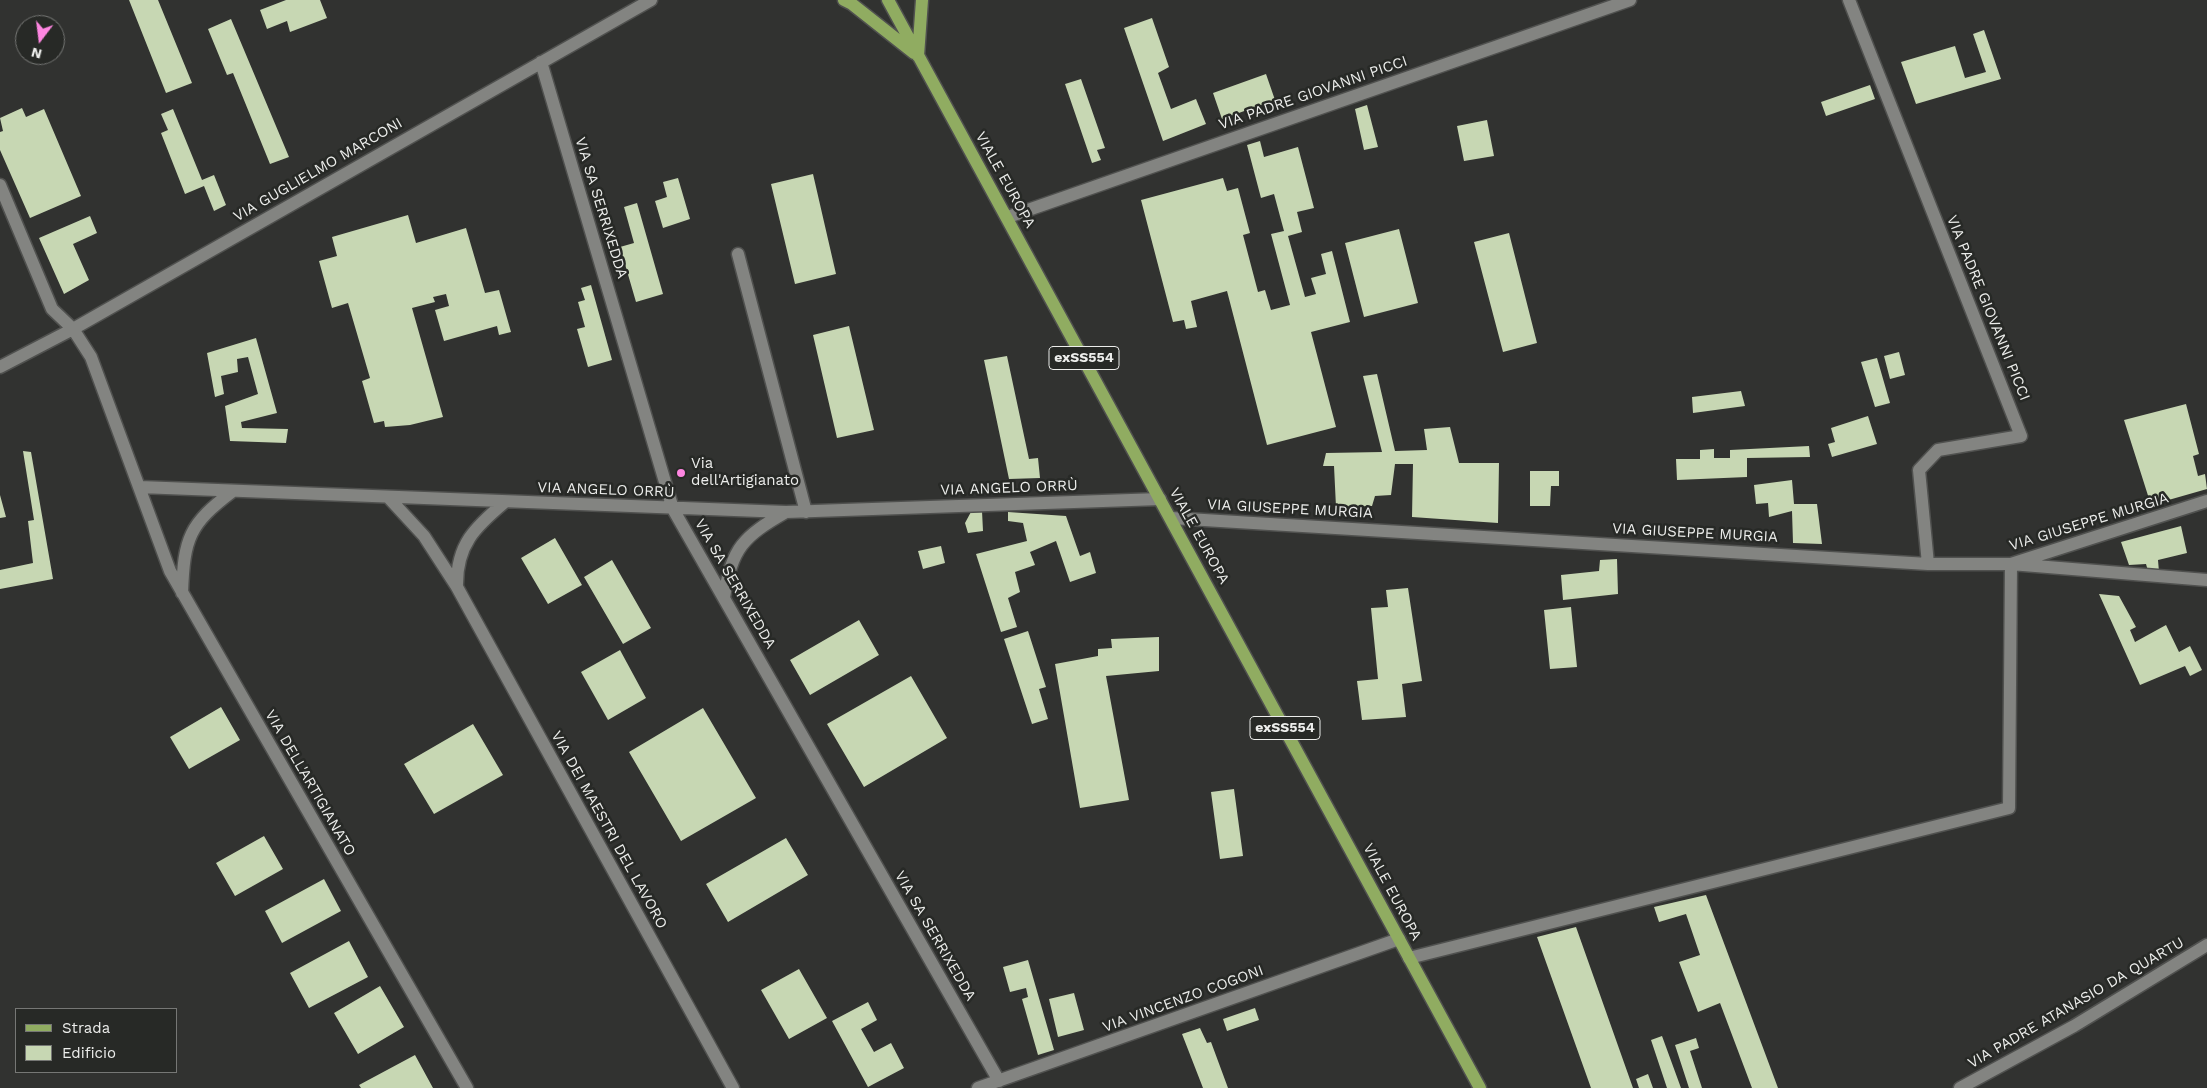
<!DOCTYPE html>
<html>
<head>
<meta charset="utf-8">
<style>
  body { margin:0 }
  #map { position:relative; width:2207px; height:1088px; overflow:hidden; background:#313230; font-family:"Work Sans",sans-serif }
  canvas { display:block }
  .legend { position:absolute; left:15px; top:1008px; width:162px; height:65px; box-sizing:border-box; background:#272926; border:1px solid #767775; margin:0; padding:6px 9px; list-style:none; font-size:15px; color:#ecedeb }
  .legend li { display:flex; align-items:center; gap:10px; height:25px }
  .legend b { width:25px; border:1px solid #767775 }
  .north { position:absolute; left:15px; top:15px; width:50px; height:50px; box-sizing:border-box; background:#272926; border:1px solid #767775; border-radius:50%; rotate:195deg; font-size:14px; font-weight:700; line-height:20px; text-align:center; color:#ecedeb }
  .north::after { content:''; display:block; margin:auto; width:18px; height:22px; background:#fe86e1; clip-path:polygon(50% 0,100% 100%,50% 72%,0 100%) }
</style>
</head>
<body>
<div id="map">
<canvas width="2207" height="1088"></canvas>
<ul class="legend">
<li><b style="height:6px;background:#90ac61"></b>Strada</li>
<li><b style="height:14px;background:#c7d7b3"></b>Edificio</li>
</ul>
<div class="north">N</div>
</div>
<script>
const context = document.querySelector('canvas').getContext('2d');
context.lineJoin = 'round';
function fill(path, color) { context.fillStyle = color; context.fill(path, 'evenodd'); }
function stroke(path, color, width, dash) { context.strokeStyle = color; context.lineWidth = width; context.lineCap = dash ? 'butt' : 'round'; context.setLineDash(dash || []); context.stroke(path); }
function drawText(font, color, halo, rows, align = 'center') {
  context.font = font + ' "Work Sans",sans-serif'; context.lineWidth = 5; context.setLineDash([]); context.textBaseline = 'middle'; context.strokeStyle = halo; context.fillStyle = color; for (const [text, x, y, turn = 0] of rows) {
    context.save(); context.translate(x, y); context.rotate((+turn || 0) * Math.PI / 180); context.textAlign = isNaN(turn) ? turn : align; if (halo) context.strokeText(text, 0, 0); context.fillText(text, 0, 0); context.restore();
  }
}
const building = new Path2D(`
  M129,0H158L192,83L166,93Z
  M286,0H320L327,18L290,32L287,21L267,29L260,10Z
  M1152,18L1169,67L1158,73L1171,109L1196,99L1206,124L1163,141L1124,28Z
  M231,19L289,157L270,164L233,73L227,75L208,29Z
  M1984,30L2001,79L1916,104L1901,62L1955,46L1965,78L1986,72L1973,34Z
  M1266,74L1275,100L1222,119L1213,93Z
  M1081,79L1105,148L1097,150L1101,160L1092,163L1065,84Z
  M1870,85L1875,99L1826,116L1821,102Z
  M1367,105L1378,147L1364,150L1355,109Z
  M22,108L26,117L44,109L81,196L30,218L0,150V132L3,131L0,118Z
  M173,109L202,180L214,175L226,205L214,211L204,186L185,194L161,133L168,130L161,114Z
  M1487,120L1494,156L1464,161L1457,126Z
  M1260,141L1264,157L1298,147L1314,208L1297,212L1302,232L1288,236L1305,297L1316,294L1311,278L1326,274L1321,254L1332,251L1350,322L1311,332L1336,427L1267,445L1227,291L1191,301L1197,327L1186,329L1184,320L1173,322L1141,200L1223,178L1227,191L1238,188L1250,233L1243,235L1258,292L1265,290L1271,310L1290,305L1271,234L1284,231L1274,194L1261,198L1247,145Z
  M813,174L836,274L795,284L771,184Z
  M678,178L690,219L663,228L655,201L667,197L663,182Z
  M637,203L663,294L636,302L620,247L634,243L624,207Z
  M408,215L416,243L466,228L485,293L499,290L511,332L499,335L497,326L444,341L435,310L449,306L446,294L433,297L435,302L412,308L443,417L410,425L385,427L384,421L374,423L362,381L370,378L348,303L332,308L319,261L337,256L332,237Z
  M90,216L97,233L73,244L89,280L64,294L39,238Z
  M1399,229L1418,303L1364,317L1345,243Z
  M1509,233L1537,343L1503,352L1474,242Z
  M591,285L612,360L588,367L577,329L585,327L578,302L585,300L581,288Z
  M849,326L874,430L837,438L813,335Z
  M256,338L277,413L241,422L242,428L288,429L286,443L230,441L225,406L258,394L248,357L237,359L238,372L221,376L224,394L215,397L207,353Z
  M1899,352L1905,375L1890,379L1884,356Z
  M1007,356L1029,459L1038,458L1040,478L1009,479L984,360Z
  M1877,358L1890,403L1875,407L1861,362Z
  M1377,374L1395,451L1427,450L1424,429L1450,427L1459,463H1499L1498,523L1412,517L1413,464H1395L1391,495L1375,496L1372,506L1336,507L1334,466H1323L1326,453L1382,452L1363,376Z
  M1741,391L1745,406L1693,413L1692,397Z
  M2186,404L2199,454L2193,456L2198,476L2205,474L2207,489L2151,505L2124,420Z
  M1868,416L1877,444L1832,457L1828,444L1835,442L1831,428Z
  M1809,446L1810,457L1747,458V477L1677,480L1676,459H1700V450L1714,449V458H1730V450Z
  M23,451L31,452L53,579L0,589V570L33,563L28,521L34,520Z
  M1530,471H1559V486H1551L1550,506H1530Z
  M1792,480L1794,504H1817L1822,544L1793,543L1792,511L1769,517L1768,503L1756,504L1754,485Z
  M0,495L6,517L0,518Z
  M972,510L982,511L983,531L968,533L965,523Z
  M1008,512L1066,516L1080,556L1090,552L1096,573L1070,582L1056,541L1030,552L1035,565L1015,572L1020,592L1008,598L1017,627L1001,632L976,554L1027,541L1023,523L1008,521Z
  M2181,526L2187,553L2158,560L2159,572L2148,571L2146,564L2129,565L2121,542Z
  M555,538L582,585L548,604L521,558Z
  M941,546L945,563L923,569L918,551Z
  M1617,559L1618,594L1563,600L1561,575L1599,571L1600,560Z
  M612,560L651,628L623,644L584,577Z
  M1408,588L1422,681L1402,684L1406,717L1362,720L1357,681L1378,679L1371,608L1388,607L1386,590Z
  M2099,594L2119,596L2136,627L2130,630L2135,642L2166,625L2179,652L2190,646L2202,670L2190,676L2185,666L2140,685Z
  M1571,607L1577,667L1550,669L1544,610Z
  M859,620L879,655L810,695L790,660Z
  M1028,631L1046,687L1039,689L1048,719L1032,724L1004,639Z
  M1159,637V671L1106,676L1129,800L1080,808L1055,664L1098,656V649L1112,648L1111,639Z
  M620,650L646,698L608,720L581,672Z
  M911,676L947,738L864,787L827,724Z
  M221,707L240,740L189,769L170,737Z
  M703,708L756,798L681,841L629,752Z
  M473,724L503,775L434,814L404,764Z
  M1234,789L1243,856L1220,859L1211,792Z
  M264,836L283,869L235,896L216,863Z
  M786,838L808,875L728,922L706,884Z
  M324,879L341,911L282,943L265,911Z
  M1706,895L1778,1088H1752L1720,1003L1698,1012L1679,962L1700,955L1686,914L1659,922L1654,907Z
  M1576,927L1633,1088H1591L1537,937Z
  M349,941L368,977L309,1008L290,973Z
  M1028,960L1054,1050L1038,1055L1022,999L1028,997L1026,988L1010,992L1003,967Z
  M799,969L827,1018L789,1039L761,990Z
  M380,986L404,1027L358,1054L334,1013Z
  M1074,993L1084,1030L1058,1037L1049,999Z
  M868,1002L877,1020L861,1029L874,1052L891,1043L904,1068L868,1087L832,1021Z
  M1255,1008L1259,1020L1227,1031L1223,1019Z
  M1200,1028L1207,1043L1211,1042L1228,1088H1203L1182,1034Z
  M1662,1036L1681,1088H1667L1651,1040Z
  M1696,1038L1699,1048L1690,1051L1702,1088H1689L1675,1045Z
  M415,1055L433,1088H361L359,1085Z
  M1648,1074L1653,1088H1639L1636,1079Z`);
const minor = new Path2D(`
  M1849,0L2021,436L1938,450L1919,470L1928,564
  M541,62L673,509L999,1081
  M0,185L52,309L73,329L91,357L170,571L467,1088
  M1008,217L1630,0
  M738,254L806,512
  M0,367L73,329L651,0
  M140,487L786,512L1160,499
  M388,497L424,536L457,587L733,1088
  M1171,518L1928,564H2011L2207,501
  M457,587C456,545 475,527 505,502
  M182,593C184,538 189,524 233,491
  M724,598C731,548 744,536 786,512
  M1409,958L2009,808L2011,564L2207,580
  M978,1088L1399,939
  M1960,1088L2074,1026L2207,945`);
const major = new Path2D(`
  M844,0L852,4L914,53
  M888,0L1480,1088
  M918,56L922,0`);
const markers = [
  [681,473,5,"#fe86e1"]
];
const shields = [
  [1084,358,70],
  [1285,728,70]
];
const shieldNames = [
  ["exSS554",1084,358],
  ["exSS554",1285,728]
];
const streetNames = [
  ["VIA PADRE GIOVANNI PICCI",1313,93,-19],
  ["VIA GUGLIELMO MARCONI",318,170,-30],
  ["VIALE EUROPA",1005,180,61],
  ["VIA SA SERRIXEDDA",601,208,73],
  ["VIA PADRE GIOVANNI PICCI",1988,308,68],
  ["VIA ANGELO ORRÙ",1009,488,-2],
  ["VIA ANGELO ORRÙ",606,490,2],
  ["VIA GIUSEPPE MURGIA",1290,509,3],
  ["VIA GIUSEPPE MURGIA",2089,522,-17],
  ["VIA GIUSEPPE MURGIA",1695,533,3],
  ["VIALE EUROPA",1199,536,61],
  ["VIA SA SERRIXEDDA",735,584,60],
  ["VIA DELL'ARTIGIANATO",310,783,60],
  ["VIA DEI MAESTRI DEL LAVORO",609,830,61],
  ["VIALE EUROPA",1392,892,62],
  ["VIA SA SERRIXEDDA",935,936,60],
  ["VIA VINCENZO COGONI",1183,999,-20],
  ["VIA PADRE ATANASIO DA QUARTU",2076,1003,-30]
];
const poiNames = [
  ["Via",691,464],
  ["dell'Artigianato",691,481]
];
fill(building, '#c7d7b3');
stroke(minor, '#50514f', 15);
stroke(major, '#50514f', 15);
stroke(minor, '#838481', 12);
stroke(major, '#90ac61', 12);
for (const [x, y, r, color] of markers) { const dot = new Path2D(); dot.arc(x, y, r, 0, 2 * Math.PI); context.fillStyle = color; context.fill(dot); stroke(dot, '#272926', 2); }
for (const [x, y, w] of shields) { const box = new Path2D(); box.roundRect(x - w / 2, y - 11.5, w, 23, 4); context.fillStyle = '#272926'; context.fill(box); stroke(box, '#ecedeb', 1); }
drawText('bold 14px', '#ecedeb', null, shieldNames);
drawText('15px', '#ecedeb', '#272926', streetNames);
drawText('15px', '#ecedeb', '#272926', poiNames, 'left');
</script>
</body>
</html>
